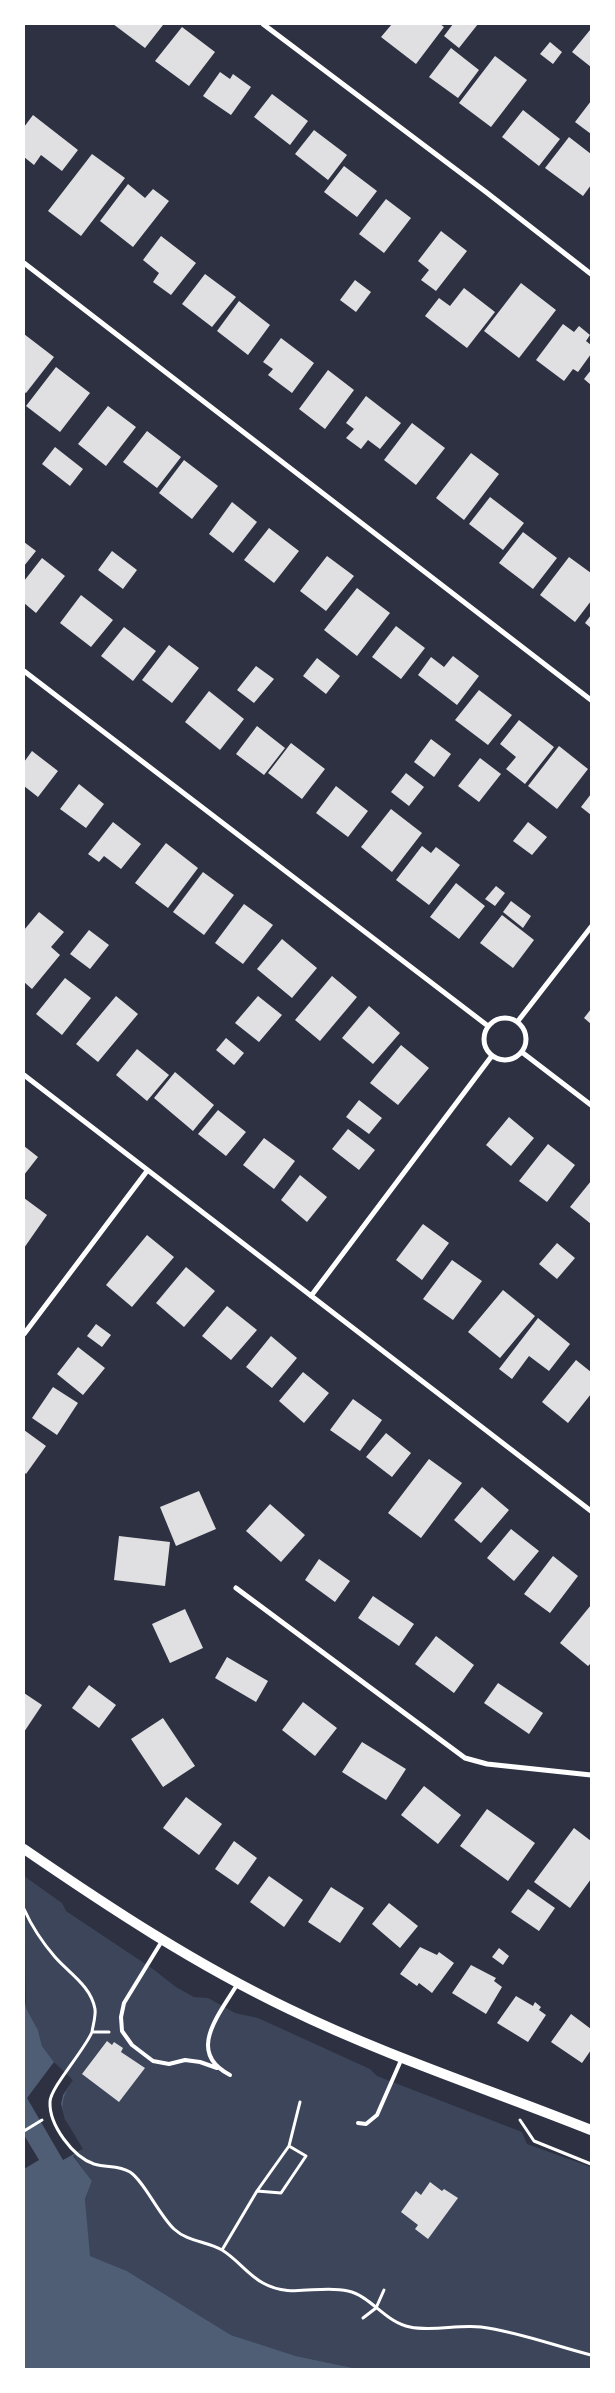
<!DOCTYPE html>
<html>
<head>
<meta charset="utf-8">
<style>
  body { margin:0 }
  #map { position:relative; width:615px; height:2393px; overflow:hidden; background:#2d3142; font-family:"Fira Sans Condensed",sans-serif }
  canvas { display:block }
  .frame { position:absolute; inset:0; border:25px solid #fff; pointer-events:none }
</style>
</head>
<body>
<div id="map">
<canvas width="615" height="2393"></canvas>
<div class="frame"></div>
</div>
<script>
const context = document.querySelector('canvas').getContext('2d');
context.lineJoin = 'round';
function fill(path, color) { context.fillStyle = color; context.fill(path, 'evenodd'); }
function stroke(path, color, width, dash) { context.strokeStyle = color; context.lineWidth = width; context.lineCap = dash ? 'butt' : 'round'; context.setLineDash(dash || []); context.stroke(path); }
const green = new Path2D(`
  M24,1876L62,1903L66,1911L153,1969L176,1987L194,1997L208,1998L235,2013L258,2018L370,2069L377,2076L522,2132L527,2144L591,2167V2369H358L296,2356L231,2335L127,2271L89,2256L85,2199L92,2181L73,2155L83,2149C66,2121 52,2111 73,2080L54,2062L42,2046L38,2030L26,2008Z`);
const water = new Path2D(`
  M24,1998L26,2008L38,2030L42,2046L54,2062L73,2080C52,2111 67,2121 83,2149L73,2156L92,2181L85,2199L90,2256L127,2271L231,2335L296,2356L358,2369H24Z`);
const pier = new Path2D(`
  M54,2062L73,2080L63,2095L61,2104L65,2119L83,2149L63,2160L27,2098Z
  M24,2135L39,2160L24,2169Z`);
const building = new Path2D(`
  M113,24H162L163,25L145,48Z
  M392,24H440L444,27L416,64L381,37Z
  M453,24H478L459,48L444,36Z
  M182,27L215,52L189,86L155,61Z
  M590,30L591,31V67L572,52Z
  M550,42L562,52L553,64L540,54Z
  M451,48L479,70L458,98L429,77Z
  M495,56L527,80L491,127L459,103Z
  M220,72L230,79L233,74L251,87L231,115L203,96Z
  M272,94L308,121L290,145L254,117Z
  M591,101V134L575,122Z
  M523,110L560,139L539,166L502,137Z
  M33,115L78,150L62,171L41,155L34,165L24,157V127Z
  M314,130L347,155L328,180L295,154Z
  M569,137L591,154V185L583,196L545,168Z
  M92,154L125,178L81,236L48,211Z
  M344,166L377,191L357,217L324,192Z
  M128,184L145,198L153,189L169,201L133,247L100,221Z
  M386,199L411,218L384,253L359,234Z
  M441,231L467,251L436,291L421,280L429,270L418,261Z
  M161,236L196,263L171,295L153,282L159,273L143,260Z
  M205,274L236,297L212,327L182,304Z
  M355,280L371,292L356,312L340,300Z
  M521,283L556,310L519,358L484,331Z
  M464,288L495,312L467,348L425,316L439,298L450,306Z
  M239,301L270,325L248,355L217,331Z
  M563,324L574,332L579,326L590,335L586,341L591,345V354L578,372L573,369L564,381L536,360Z
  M24,334L54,357L26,393L24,392Z
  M281,338L314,363L292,393L268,375L273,369L263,362Z
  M56,367L90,393L60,432L26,406Z
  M328,370L354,390L325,429L299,409Z
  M591,370V385L584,379Z
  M366,396L401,423L380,449L368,440L361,449L346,438L354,429L346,423Z
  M108,406L136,427L106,466L78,444Z
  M412,423L445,448L416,485L384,460Z
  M147,431L181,457L157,488L123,462Z
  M55,447L83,469L70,486L42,464Z
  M471,453L499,474L464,520L436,498Z
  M184,460L218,486L192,519L159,493Z
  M490,497L524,523L503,550L469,524Z
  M232,502L257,522L233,553L209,534Z
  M269,528L299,551L274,583L244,560Z
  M523,532L557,558L533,589L499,563Z
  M24,542L36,551L24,566Z
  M112,551L137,570L123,589L98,570Z
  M327,556L354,576L326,611L300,591Z
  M569,557L591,573V601L575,622L540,595Z
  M42,558L65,576L36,613L24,603V581Z
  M357,588L390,613L357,656L324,630Z
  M81,595L113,620L91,647L60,623Z
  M591,615V628L585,623Z
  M396,626L425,648L401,679L372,657Z
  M124,627L156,651L133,681L101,656Z
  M169,645L199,668L172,703L142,680Z
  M453,656L479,676L457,705L418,675L431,657L444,667Z
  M317,658L340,676L326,694L303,676Z
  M256,666L274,679L254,703L237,690Z
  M479,690L512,715L488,745L455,720Z
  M209,691L244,719L220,750L185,722Z
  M519,720L554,747L525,784L506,769L516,757L500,744Z
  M257,726L285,748L264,775L236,754Z
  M431,739L451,754L434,777L414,762Z
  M291,743L325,769L302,799L268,773Z
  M559,746L588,769L557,809L528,786Z
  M32,751L58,771L38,797L24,786V762Z
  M480,758L501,774L479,802L458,786Z
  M406,773L424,787L409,806L391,792Z
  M79,784L104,804L86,828L60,809Z
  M336,786L368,811L348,837L316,813Z
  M591,794V815L581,807Z
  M391,809L422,833L392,872L361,847Z
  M113,822L141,844L121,869L104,856L99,862L88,854Z
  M528,822L547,837L532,855L513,841Z
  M166,843L198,868L168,908L135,883Z
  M422,846L431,853L436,847L460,865L429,905L396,880Z
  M203,872L234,895L204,935L173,912Z
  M456,883L485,906L459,939L430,917Z
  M496,886L505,893L495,906L485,899Z
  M511,901L531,916L523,928L503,912Z
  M244,904L273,925L243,964L215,943Z
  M39,912L64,932L51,947L60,955L32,989L24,982V930Z
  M502,915L534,940L513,968L480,943Z
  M89,930L109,945L90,969L70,954Z
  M282,939L317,968L292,998L257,969Z
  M332,976L357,997L320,1041L295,1020Z
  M65,978L91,998L62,1035L36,1014Z
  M116,996L138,1014L98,1062L76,1044Z
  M258,996L282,1015L259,1042L235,1023Z
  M369,1006L400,1033L373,1064L342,1038Z
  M591,1009V1024L584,1018Z
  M226,1038L244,1053L234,1065L216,1050Z
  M401,1045L429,1068L398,1105L370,1083Z
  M137,1049L169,1075L147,1101L116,1075Z
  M175,1072L214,1105L193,1131L154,1098Z
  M359,1100L382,1118L369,1134L346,1117Z
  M218,1110L246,1132L226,1156L198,1134Z
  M509,1117L534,1138L511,1166L486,1145Z
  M348,1129L375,1150L359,1170L332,1149Z
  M264,1138L295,1161L274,1189L243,1165Z
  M548,1144L575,1165L547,1202L519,1181Z
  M24,1146L38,1157L24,1175Z
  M300,1175L327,1197L307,1222L281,1200Z
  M591,1181V1224L570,1207Z
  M24,1198L47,1215L24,1248Z
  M423,1224L449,1243L422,1280L396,1260Z
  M147,1235L174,1257L132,1307L106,1285Z
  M557,1243L575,1258L557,1279L539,1264Z
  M452,1260L482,1281L453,1320L423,1299Z
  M186,1267L215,1291L184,1327L156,1303Z
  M503,1290L535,1316L500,1358L468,1332Z
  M227,1306L257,1330L231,1360L202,1336Z
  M538,1318L570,1344L549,1371L529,1356L512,1379L499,1369Z
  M96,1324L111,1335L102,1347L87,1336Z
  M271,1336L297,1358L272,1388L246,1367Z
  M78,1347L105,1368L83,1395L57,1374Z
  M576,1360L591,1372V1394L568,1423L542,1402Z
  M303,1372L329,1393L304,1423L279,1401Z
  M53,1387L78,1403L57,1435L32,1418Z
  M353,1399L382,1420L360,1451L330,1430Z
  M24,1430L46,1446L26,1474L24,1472Z
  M386,1433L411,1453L392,1477L366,1457Z
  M429,1459L462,1483L421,1538L388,1513Z
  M482,1487L509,1510L481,1543L454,1520Z
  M199,1491L216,1529L176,1546L160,1507Z
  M270,1504L305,1535L281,1562L246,1531Z
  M511,1529L539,1551L514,1581L487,1558Z
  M119,1536L170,1542L165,1586L114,1580Z
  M553,1556L578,1576L550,1613L524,1594Z
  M319,1559L350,1581L335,1602L305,1580Z
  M373,1596L414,1624L399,1646L358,1618Z
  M591,1605V1663L588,1666L560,1643Z
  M185,1609L203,1648L170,1663L152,1624Z
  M436,1636L474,1665L454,1693L415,1664Z
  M227,1657L268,1681L256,1702L215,1678Z
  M498,1683L543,1713L529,1734L484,1703Z
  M89,1685L116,1705L99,1728L72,1708Z
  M24,1693L42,1705L24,1732Z
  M303,1702L337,1728L315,1756L282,1730Z
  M163,1718L195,1766L163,1787L131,1739Z
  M362,1742L406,1769L386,1800L342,1772Z
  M424,1786L461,1815L438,1844L401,1815Z
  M186,1797L222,1824L199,1855L163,1828Z
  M487,1809L535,1843L508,1881L460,1846Z
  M574,1828L591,1841V1879L570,1908L534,1882Z
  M234,1841L257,1858L238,1885L215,1869Z
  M269,1876L303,1900L284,1927L250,1902Z
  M331,1887L364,1908L340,1943L308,1922Z
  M528,1889L555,1908L539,1931L511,1912Z
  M389,1903L418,1926L400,1948L372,1924Z
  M420,1947L437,1955L439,1952L454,1963L432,1993L419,1983L417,1986L400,1974Z
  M499,1948L509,1956L503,1965L492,1957Z
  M471,1965L496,1978L494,1981L502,1987L486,2014L452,1993Z
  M516,1996L533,2006L535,2002L541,2007L539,2010L546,2015L528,2042L497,2023Z
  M571,2014L591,2029V2050L582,2063L551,2042Z
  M107,2041L112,2045L114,2042L123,2048L121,2052L145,2068L119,2102L82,2074Z
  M430,2182L442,2191L444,2189L458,2198L428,2239L415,2229L418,2225L401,2212L416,2191L421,2195Z`);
const path = new Path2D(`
  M24,1909C32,1927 42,1942 55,1957C69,1973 91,1986 95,2009C96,2016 93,2025 92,2032H109
  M92,2032C84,2051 50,2088 50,2102C49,2125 73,2157 94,2164C107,2168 118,2165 130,2172C144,2181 159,2215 174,2229C188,2242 206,2241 222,2250C237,2259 248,2275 263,2283C291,2299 319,2284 348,2291C371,2296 386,2323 410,2327C433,2332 458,2324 481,2327C519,2332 555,2346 591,2355
  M520,2120L534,2141L591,2164
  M24,2131L42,2120
  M257,2191L281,2193L306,2156L289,2146
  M222,2250L257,2191L289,2146L300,2102
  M363,2318L376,2308L384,2290`);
const service = new Path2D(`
  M162,1941L124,2003L121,2017L122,2031L132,2045L153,2061L169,2064L185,2060L200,2062L217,2068
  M230,2075C185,2052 220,2014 238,1983
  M358,2123L366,2124L377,2115L402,2058`);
const minor = new Path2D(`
  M263,24L486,192L591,274
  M24,263L591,700
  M24,671L488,1026
  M484 1039a21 21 0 1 1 42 0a21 21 0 1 1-42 0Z
  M518,1021L591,927
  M523,1053L591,1105
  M24,1075L591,1511
  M311,1296L491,1057
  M24,1334L147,1171
  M236,1588L465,1758L487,1764L591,1775`);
const secondary = new Path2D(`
  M24,1849C110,1908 195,1964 289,2009C386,2056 491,2090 591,2130`);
fill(green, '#3c4559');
fill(water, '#4f5d75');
fill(pier, '#2d3142');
fill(building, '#e0e0e3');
stroke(path, '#fff', 3);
stroke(service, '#fff', 4);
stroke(minor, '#fff', 5);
stroke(secondary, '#fff', 10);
</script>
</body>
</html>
